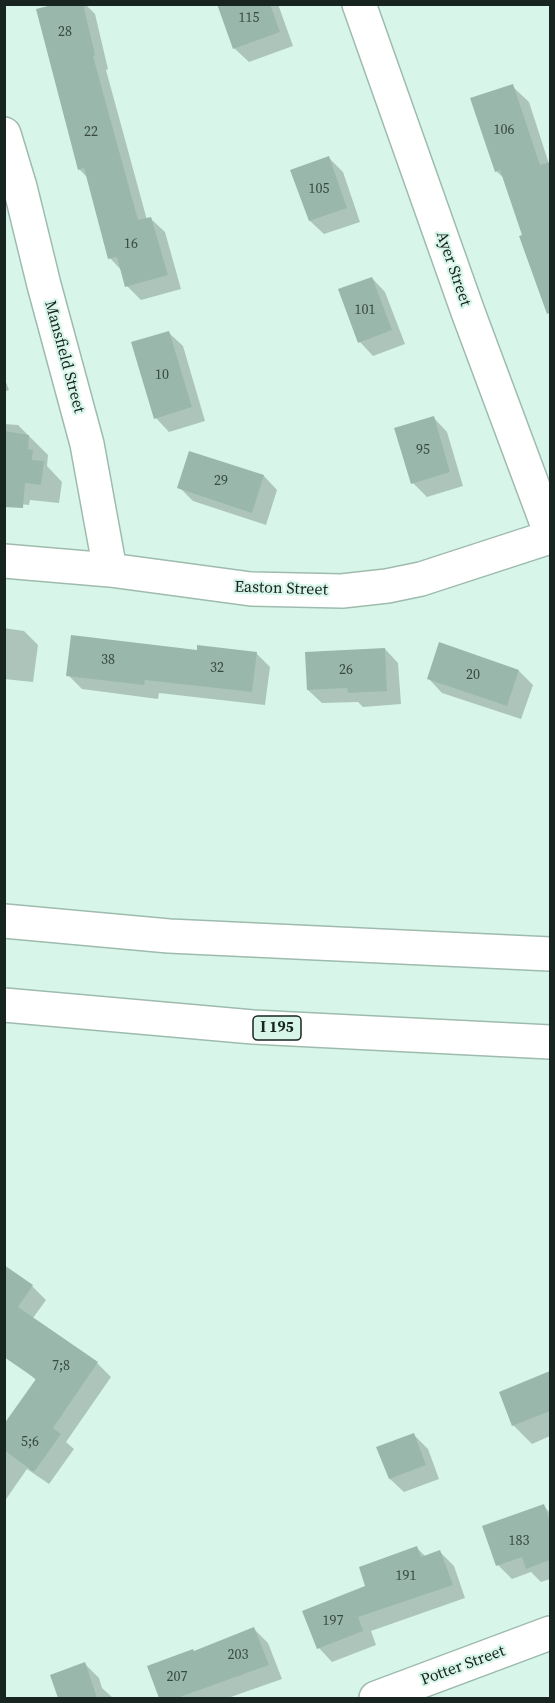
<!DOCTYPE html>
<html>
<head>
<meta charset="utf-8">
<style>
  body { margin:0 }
  #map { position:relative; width:555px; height:1703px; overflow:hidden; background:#d7f6e9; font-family:"Source Serif 4",serif }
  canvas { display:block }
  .frame { position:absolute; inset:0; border:6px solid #18241f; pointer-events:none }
</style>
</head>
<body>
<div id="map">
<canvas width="555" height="1703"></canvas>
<div class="frame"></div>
</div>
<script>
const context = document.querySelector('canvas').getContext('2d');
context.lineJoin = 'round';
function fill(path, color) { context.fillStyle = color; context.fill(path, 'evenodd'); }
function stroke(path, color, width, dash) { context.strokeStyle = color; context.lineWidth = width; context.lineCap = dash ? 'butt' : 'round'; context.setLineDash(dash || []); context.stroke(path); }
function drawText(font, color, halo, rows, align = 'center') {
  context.font = font + ' "Source Serif 4",serif'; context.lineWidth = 4.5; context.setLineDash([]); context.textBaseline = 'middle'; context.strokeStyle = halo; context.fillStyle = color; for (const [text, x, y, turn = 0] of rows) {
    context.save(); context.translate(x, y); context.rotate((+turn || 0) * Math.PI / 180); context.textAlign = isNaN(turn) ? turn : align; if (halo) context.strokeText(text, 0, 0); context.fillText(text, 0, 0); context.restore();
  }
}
const shadow = new Path2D(`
  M62,4H85L95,14L108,69L106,70L147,220L151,219L165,232L181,289L141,300L127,286L123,272L110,258L88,178L79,169Z
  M219,4H278L293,46L249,62L235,49Z
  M512,86L529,102L550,167V302L541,292L506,180L496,171Z
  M329,158L343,172L360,222L324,234L310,221Z
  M372,278L385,292L405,344L373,356L360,342Z
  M169,333L183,346L205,421L169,432L156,418Z
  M4,377L9,390L4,392Z
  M434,418L447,432L463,486L427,497L413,483Z
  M4,424L18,425L48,455L47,466L62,482L59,503L30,500L29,505L4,502Z
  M264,476L277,490L266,525L193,501L179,487Z
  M4,628L24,631L38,645L33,682L4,679Z
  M385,649L398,663L401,704L363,707L358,702L322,703L308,690Z
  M198,652L256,653L270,667L265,705L159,693L158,699L82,689L68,675Z
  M519,671L533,685L521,719L442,693L429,679Z
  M4,1267L32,1286L46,1300L33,1318L97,1363L111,1377L66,1442L74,1449L49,1484L27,1469L4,1502V1427L37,1381L26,1371L4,1330Z
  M550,1373V1436L532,1444L513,1425L501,1393Z
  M414,1435L428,1449L439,1479L404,1492L390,1479L378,1448Z
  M544,1506L550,1513V1579L541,1582L531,1572L512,1579L498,1565Z
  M417,1548L426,1557L440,1552L454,1566L465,1598L371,1631L376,1645L332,1662L319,1648L367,1587Z
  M254,1629L268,1643L282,1679L228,1698H160L149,1667L194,1652Z
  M85,1664L99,1678L102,1688L113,1698H59L51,1675Z`);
const building = new Path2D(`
  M56,4H83L95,55L93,56L138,220L151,217L168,275L125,287L117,257L108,259L84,168L78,170L36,9Z
  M217,4H270L280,32L233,49Z
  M513,84L540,165L550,162V313L547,314L519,236L522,235L500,170L495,172L470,98Z
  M329,156L347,208L309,221L290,170Z
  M372,277L392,330L358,343L338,289Z
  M169,331L192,407L154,419L131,342Z
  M434,416L450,472L411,484L394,428Z
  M4,431L29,435L28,449L33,450L32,460L44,461L41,485L25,483L23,508L4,507Z
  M189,451L264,475L252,513L177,488Z
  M71,635L197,650V645L257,652L252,692L145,680L144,685L66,676Z
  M439,642L519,670L507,706L427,679Z
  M385,648L387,691L348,693L347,688L307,690L305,652Z
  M4,1265L33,1285L18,1307L98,1362L53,1428L61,1434L34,1472L4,1450V1424L36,1379L4,1357Z
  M550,1371V1411L512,1426L499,1392Z
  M414,1433L426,1465L389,1479L376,1447Z
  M544,1504L550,1522V1560L526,1569L522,1557L496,1566L482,1526Z
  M417,1546L421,1557L440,1550L453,1585L358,1617L363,1631L317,1649L302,1611L365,1586L359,1567Z
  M254,1627L269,1665L177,1698H159L147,1666L193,1649L194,1651Z
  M85,1662L97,1698H58L50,1675Z`);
const minor = new Path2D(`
  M359,4L468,312L550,532
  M4,134L20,187L44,285L87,444L110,570
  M4,561L110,570L251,589L342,591L387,586L421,579L550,537`);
const major = new Path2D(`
  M376,1698L550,1633`);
const highway = new Path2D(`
  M4,921L169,936L550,954
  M4,1005L253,1027L550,1042`);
const numberNames = [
  ["115",249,18],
  ["28",65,32],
  ["106",504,130],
  ["22",91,132],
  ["105",319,189],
  ["16",131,244],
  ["101",365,310],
  ["10",162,375],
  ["95",423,450],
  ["29",221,481],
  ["38",108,660],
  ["32",217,668],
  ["26",346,670],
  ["20",473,675],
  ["7;8",61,1366],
  ["5;6",30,1442],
  ["183",519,1541],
  ["191",406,1576],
  ["197",333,1621],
  ["203",238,1655],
  ["207",177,1677]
];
const shields = [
  [277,1028,48]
];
const shieldNames = [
  ["I 195",277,1028]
];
const streetNames = [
  ["Ayer Street",453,269,71],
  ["Mansfield Street",64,357,75],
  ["Easton Street",281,589,2],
  ["Potter Street",463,1666,-20]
];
fill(shadow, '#0003');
fill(building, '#9ab7ab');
stroke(minor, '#9ebbae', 36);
stroke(major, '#9ebbae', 36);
stroke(highway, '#9ebbae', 36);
stroke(minor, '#fff', 33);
stroke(major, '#fff', 33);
stroke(highway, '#fff', 33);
drawText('14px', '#384942', null, numberNames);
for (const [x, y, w] of shields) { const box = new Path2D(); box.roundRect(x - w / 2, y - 12, w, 24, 4.5); context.fillStyle = '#d7f6e9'; context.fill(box); stroke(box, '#18241f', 1.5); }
drawText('bold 15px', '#18241f', null, shieldNames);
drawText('16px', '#18241f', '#d7f6e9', streetNames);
</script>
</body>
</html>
